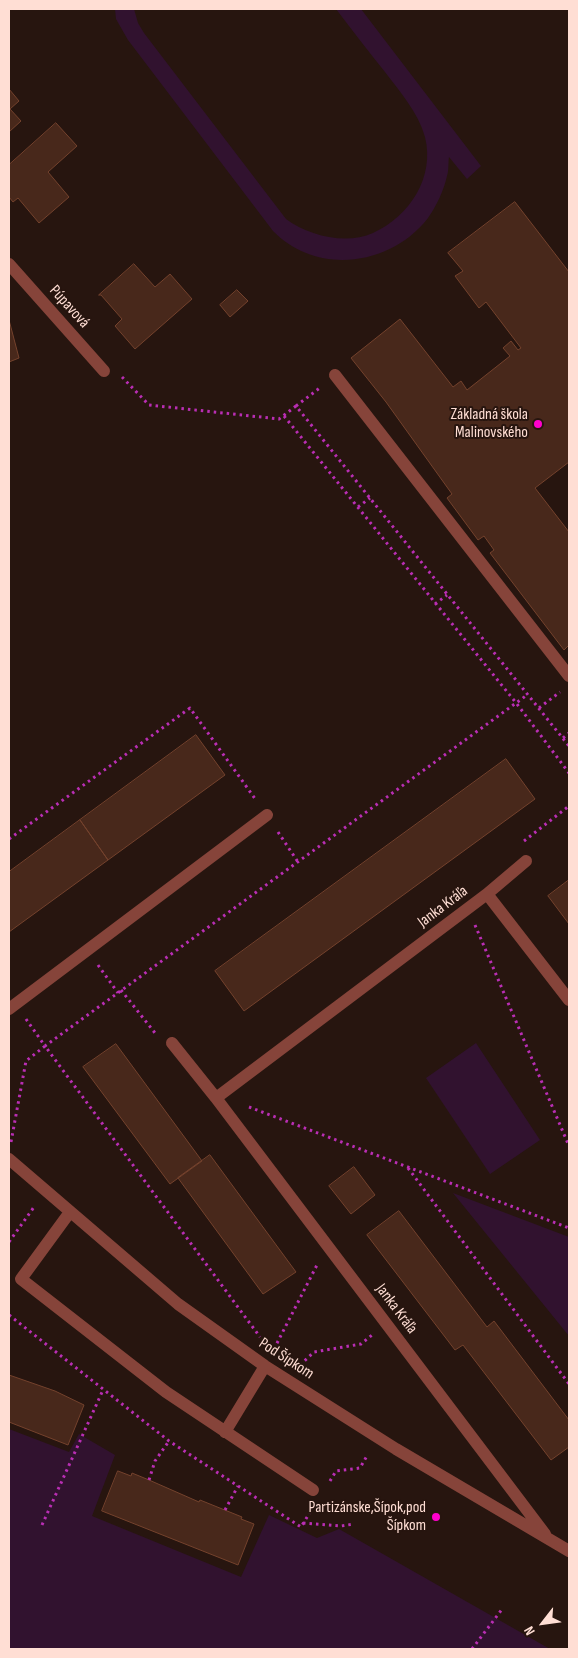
<!DOCTYPE html>
<html>
<head>
<meta charset="utf-8">
<style>
  body { margin:0 }
  #map { position:relative; width:578px; height:1658px; overflow:hidden; background:#27150f; font-family:"Sofia Sans Condensed",sans-serif }
  canvas { display:block }
  .frame { position:absolute; inset:0; border:10px solid #ffded4; pointer-events:none }
  .north { position:absolute; left:518px; top:1598px; width:50px; height:50px; -webkit-text-stroke:4px #27150f; paint-order:stroke; rotate:240deg; font-size:14px; font-weight:700; line-height:20px; text-align:center; color:#ffded4 }
  .north::after { content:''; display:block; margin:auto; width:18px; height:22px; background:#ffded4; clip-path:polygon(50% 0,100% 100%,50% 72%,0 100%) }
</style>
</head>
<body>
<div id="map">
<canvas width="578" height="1658"></canvas>
<div class="frame"></div>
<div class="north">N</div>
</div>
<script>
const context = document.querySelector('canvas').getContext('2d');
context.lineJoin = 'round';
function fill(path, color) { context.fillStyle = color; context.fill(path, 'evenodd'); }
function stroke(path, color, width, dash) { context.strokeStyle = color; context.lineWidth = width; context.lineCap = dash ? 'butt' : 'round'; context.setLineDash(dash || []); context.stroke(path); }
function drawText(font, color, halo, rows, align = 'center') {
  context.font = font + ' "Sofia Sans Condensed",sans-serif'; context.lineWidth = 4; context.setLineDash([]); context.textBaseline = 'middle'; context.strokeStyle = halo; context.fillStyle = color; for (const [text, x, y, turn = 0] of rows) {
    context.save(); context.translate(x, y); context.rotate((+turn || 0) * Math.PI / 180); context.textAlign = isNaN(turn) ? turn : align; if (halo) context.strokeText(text, 0, 0); context.fillText(text, 0, 0); context.restore();
  }
}
const green = new Path2D(`
  M115,9H134L138,23L144,33L286,219C309,236 346,245 373,233C410,216 435,177 425,137C418,112 400,92 385,72C368,51 352,30 336,9H361L481,166L467,179L449,157C448,164 449,170 447,176C444,190 436,207 428,218C391,266 317,276 273,231L128,40L116,19Z
  M476,1043L540,1140L490,1174L426,1078Z
  M453,1193L569,1237V1336Z
  M9,1429L69,1452L79,1434L115,1455L92,1516L241,1577L269,1515L317,1538L339,1529L550,1649H9Z`);
const building = new Path2D(`
  M9,89L19,101L10,109L21,121L9,132Z
  M56,123L77,146L48,172L69,197L39,223L18,198L13,202L9,197V165Z
  M515,202L569,272V462L535,488L569,532V645L564,650L490,553L494,550L484,536L478,540L447,498L452,494L386,402L351,358L400,319L453,387L461,381L467,390L510,356L503,348L511,341L518,350L521,348L486,302L479,308L455,276L463,271L448,253Z
  M134,264L155,287L170,274L192,299L135,349L115,326L122,319L101,295H99Z
  M237,290L248,301L230,317L220,305Z
  M9,320L19,358L9,362Z
  M196,735L225,775L108,860L80,820Z
  M506,759L535,799L244,1011L215,971Z
  M80,820L108,860L9,932V872Z
  M569,880V924L548,896Z
  M116,1044L202,1161L170,1184L83,1067Z
  M210,1155L296,1272L263,1294L178,1178Z
  M354,1167L375,1195L351,1214L329,1186Z
  M399,1211L487,1327L494,1321L569,1420V1447L551,1460L463,1345L455,1350L367,1235Z
  M9,1375L55,1391L84,1405L68,1445L9,1422Z
  M118,1471L131,1476L132,1473L149,1480L199,1502L200,1500L242,1517L241,1519L254,1524L238,1565L102,1511Z`);
const path = new Path2D(`
  M122,377L149,405L279,419L296,406L569,746
  M296,406L321,387
  M284,416L517,704L569,773
  M358,507L370,498
  M435,604L447,595
  M539,708L560,692
  M563,738L569,733
  M278,832L298,862
  M9,839L190,708L256,800
  M524,841L569,806
  M475,925L569,1146
  M98,965L118,993
  M121,990L155,1033
  M26,1019L45,1046L527,695
  M249,1107L569,1228
  M11,1142L26,1061L45,1046L260,1337
  M408,1168L569,1384
  M9,1242L34,1207
  M9,1315L169,1441L301,1527L312,1509
  M274,1349L317,1265
  M300,1365L314,1352L361,1344L372,1335
  M149,1480L155,1461L169,1441
  M330,1481L336,1471L360,1468L368,1454
  M225,1510L238,1486
  M303,1523L341,1526L354,1524
  M42,1525L103,1390
  M472,1649L503,1608`);
const minor = new Path2D(`
  M9,264L104,371
  M335,375L569,676
  M487,894L569,1000
  M9,1009L267,815
  M172,1043L216,1098L545,1534
  M216,1098L487,894L526,861
  M9,1159L178,1304L265,1366L396,1449L569,1551
  M70,1212L21,1279L166,1392L313,1490
  M225,1432L265,1366`);
const markers = [
  [538,424,5,"#f0c"],
  [436,1517,5,"#f0c"]
];
const streetNames = [
  ["Púpavová",69,307,48],
  ["Janka Kráľa",443,907,-37],
  ["Janka Kráľa",396,1309,53],
  ["Pod Šípkom",286,1359,33]
];
const poiNames = [
  ["Základná škola",528,415],
  ["Malinovského",528,433],
  ["Partizánske,Šípok,pod",426,1508],
  ["Šípkom",426,1526]
];
fill(green, '#31122f');
fill(building, '#48281b');
stroke(building, '#74422d', 1);
stroke(path, '#b92eb4', 3, [2.5, 4]);
stroke(minor, '#86443a', 12);
for (const [x, y, r, color] of markers) { const dot = new Path2D(); dot.arc(x, y, r, 0, 2 * Math.PI); context.fillStyle = color; context.fill(dot); stroke(dot, '#27150f', 2); }
drawText('16px', '#ffded4', '#27150f', streetNames);
drawText('16px', '#ffded4', '#27150f', poiNames, 'right');
</script>
</body>
</html>
